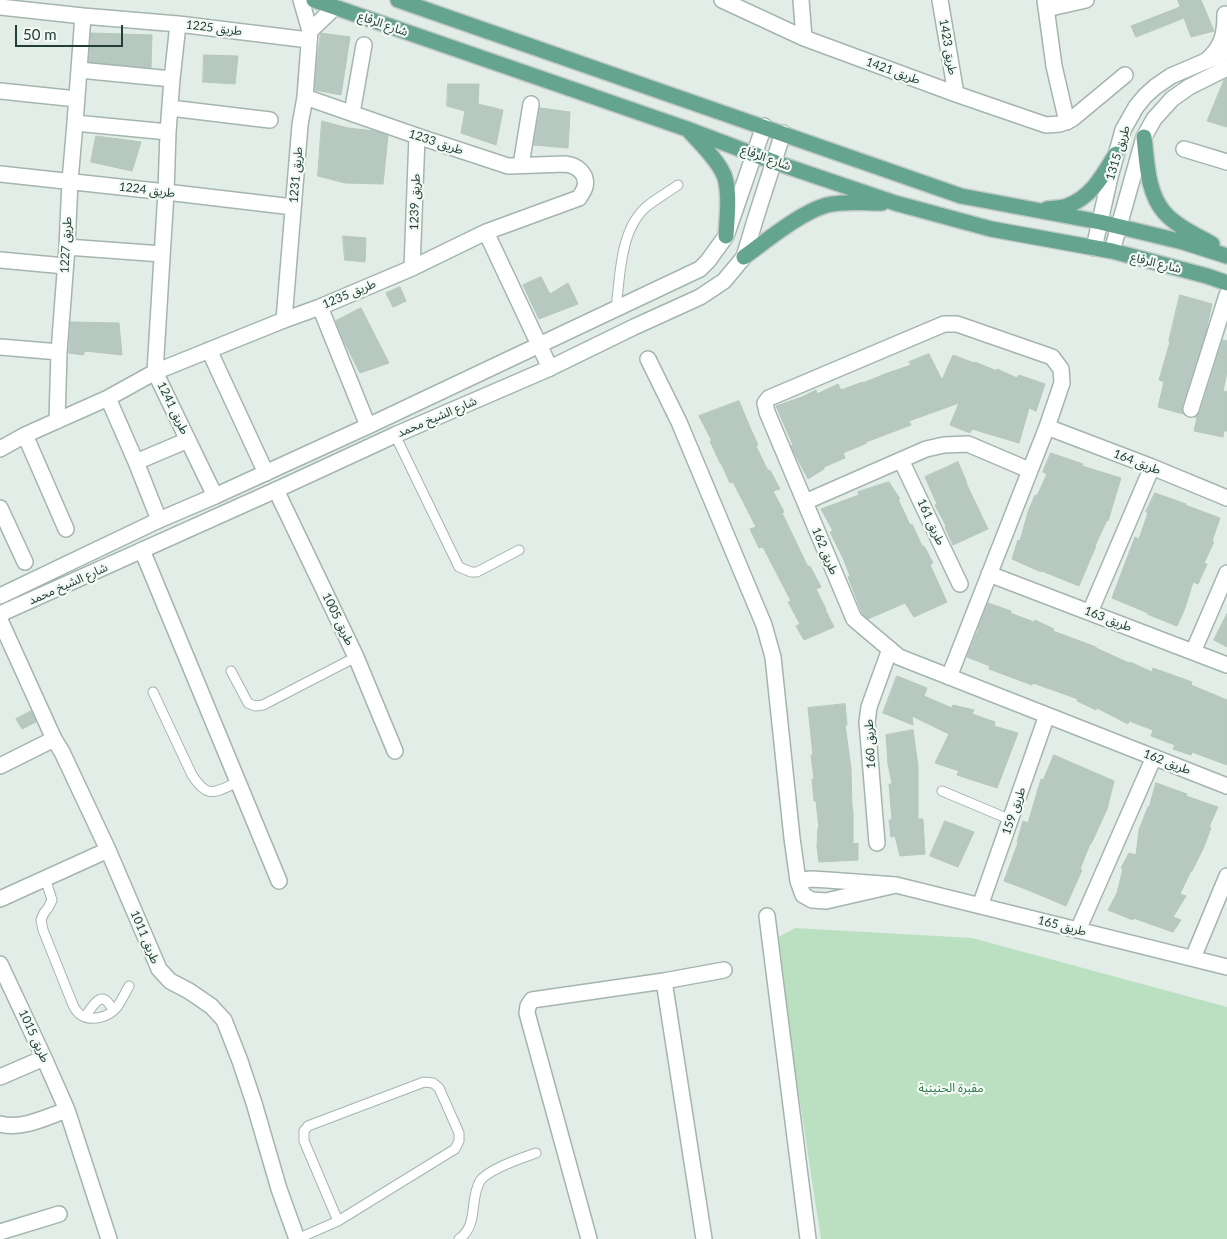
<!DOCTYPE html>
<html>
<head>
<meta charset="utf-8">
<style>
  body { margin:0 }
  #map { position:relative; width:1227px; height:1239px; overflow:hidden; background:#e2ede7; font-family:Lato,sans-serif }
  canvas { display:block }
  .scale { position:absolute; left:15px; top:25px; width:108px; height:22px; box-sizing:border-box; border:2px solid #213f34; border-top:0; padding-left:6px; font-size:15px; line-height:18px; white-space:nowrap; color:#213f34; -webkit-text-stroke:4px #f3f9f5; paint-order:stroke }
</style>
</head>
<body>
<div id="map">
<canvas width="1227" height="1239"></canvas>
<div class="scale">50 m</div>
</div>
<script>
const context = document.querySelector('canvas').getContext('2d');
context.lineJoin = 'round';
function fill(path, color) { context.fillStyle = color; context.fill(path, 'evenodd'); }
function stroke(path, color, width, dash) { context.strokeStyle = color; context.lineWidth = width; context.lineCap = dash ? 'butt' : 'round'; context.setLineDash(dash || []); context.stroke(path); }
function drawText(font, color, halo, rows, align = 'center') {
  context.font = font + ' Lato,"Noto Sans Arabic",sans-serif'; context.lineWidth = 4.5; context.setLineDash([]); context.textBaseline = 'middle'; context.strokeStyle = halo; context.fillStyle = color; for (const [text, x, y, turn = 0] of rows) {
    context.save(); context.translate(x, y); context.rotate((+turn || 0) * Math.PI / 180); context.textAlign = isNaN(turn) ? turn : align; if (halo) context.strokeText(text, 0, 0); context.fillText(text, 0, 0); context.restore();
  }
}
const green = new Path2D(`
  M795,928L972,938L1227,1007V1239H821L775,939Z`);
const building = new Path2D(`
  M1178,0H1201L1214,31L1191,37L1184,18L1136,37L1131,26L1180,7Z
  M91,33L152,35L151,68L89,62Z
  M321,33L350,37L341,95L315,90L317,61Z
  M204,55L238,56L235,84L203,82Z
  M1227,78V127L1207,121L1224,80Z
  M448,84H479L478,104L503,110L496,145L461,133L465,111L447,106Z
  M540,108L570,112L568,148L534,145Z
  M322,121L348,128L375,131L388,136L383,184L345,183L318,176Z
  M96,136L141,142L132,171L91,162Z
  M343,236L366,238L365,262L345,260Z
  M541,277L550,294L568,283L578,304L539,319L523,285Z
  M400,287L406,301L393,307L386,293Z
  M1180,295L1212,304L1205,335L1182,406V411L1183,414L1158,407L1164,382L1159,380L1170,342L1169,341Z
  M361,308L389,363L360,373L343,339L336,321Z
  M71,322L119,323L122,355L85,351L83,355L69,353Z
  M1223,340L1227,341V372L1223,391L1227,392V431H1224L1223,437L1194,431L1197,418L1195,417L1200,412Z
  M929,354L942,380L953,355L974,363L975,362L997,371V369L1017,378L1019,375L1045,384L1036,411L1029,408L1019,443L972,429L970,433L950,425L959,403L909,421L911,425L866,442L867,443L843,453L845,458L824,467V469L808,479L795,454L791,446L793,445L776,406L802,397L816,390L817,394L838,384L841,390L863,382V383L885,374L911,365L909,362Z
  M739,401L749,425L758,445L756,446L768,471L770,470L780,489L773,491L784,512L782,513L808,567L810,566L821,587L816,589L826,609H825L834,627L804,640L796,626L800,624L788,602L791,601L763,547L759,548L750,529L756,527L733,482L730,483L721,463H720L710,441H712L699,416Z
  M1051,453L1083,464L1082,466L1121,478L1108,521L1107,520L1095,546H1096L1087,567L1079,586L1042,571L1041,572L1012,559L1018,540L1020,541L1028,512L1035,495L1037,496L1047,474L1043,472Z
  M958,462L967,483H966L988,529L953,545L945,527L946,526L935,505L937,504L925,477Z
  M889,482L900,499H898L910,525L912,524L922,546H924L933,563L930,565L947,602L914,617L905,603L868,619L862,613L848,577L850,576L843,558L830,532L833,531L821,509L859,495L858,492Z
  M1155,493L1186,504L1185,505L1220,518L1212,541L1214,542L1204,563L1207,564L1198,584L1193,582L1185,608L1177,626L1147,614L1148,613L1112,598L1135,537L1139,539L1148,513L1146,512Z
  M988,603L1011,611L1010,613L1034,622L1035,620L1054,629L1053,631L1096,647V648L1129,663L1130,662L1152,672L1153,668L1192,682L1191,685L1227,700V765L1192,752L1191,755L1173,749L1175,745L1151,736L1153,730L1129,721L1128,724L1097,708L1096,710L1077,701L1078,699L1033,683L1032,685L989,669L990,666L967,657L979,628H978Z
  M1227,614V647L1214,640Z
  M897,676L927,688L924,696L952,708L953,705L974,710L972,714L995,722L994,726L1018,733L997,788L957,775L959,771L935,763L949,734L912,716L913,725L883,713Z
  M845,704L847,725H845L851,768L852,806L853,812V844L858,843V860L819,862L817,847L818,828H819L816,801H814L812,779H814L811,755H813L808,708Z
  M31,711L36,722L22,729L16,719Z
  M913,730L918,766V819H923L925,854L900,856L895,836L891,837L889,820H892L889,784H892L888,764L886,735Z
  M1054,755L1114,781L1107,809L1091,844H1090L1080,869L1082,870L1066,906L1028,890L1004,881L1018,843L1017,842L1023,821L1028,823L1041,779L1043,780Z
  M1156,783L1187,794L1186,796L1218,807L1209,827L1211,828L1203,849L1192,871H1191L1180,894L1186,896L1173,917L1181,920L1173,932L1133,918V920L1108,910L1117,893L1123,869L1121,868L1129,853L1136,855L1139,830L1148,807H1149Z
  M945,821L974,832L958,867L930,856Z`);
const service = new Path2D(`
  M616,309C620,276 620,230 646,207C656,199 668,192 678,185
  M395,435L459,567L471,572H477L519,550
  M231,671L248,703L255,706L263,705L356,657
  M153,692L192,775C208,800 215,792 238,782
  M942,791L1011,820
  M45,878L52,900L48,908L44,913L41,920L43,930L73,1005C75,1009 77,1013 81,1015C92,1022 109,1017 117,1007C122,1000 125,993 129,986
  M85,1017C94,1003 103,988 113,1011
  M297,1239L338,1221L455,1149L459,1141V1133L439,1088L433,1083L424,1082L308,1126L304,1131V1141L338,1221
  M459,1239C479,1225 469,1200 480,1181C488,1169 522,1158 536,1153`);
const minor = new Path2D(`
  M722,0L804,38L956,94L1046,125L1060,124L1072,119L1125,75
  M801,0L804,38
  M940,0L956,94
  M1045,0L1054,66L1067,122
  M0,7L83,16L178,24L309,40
  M1046,9L1086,0
  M178,24L172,79L168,132L166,192L155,372L215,496
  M310,31L335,7
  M1206,61C1222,47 1225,35 1225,14
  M79,70L172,79
  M0,91L77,99
  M170,108L270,120
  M352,113L364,45
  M75,123L168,132
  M1184,149L1227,162
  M521,165L531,104
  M0,174L166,192L293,207
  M486,232L550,368
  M67,247L162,254
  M0,260L65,266
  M412,268L417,136
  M320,307L368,426
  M284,320L300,125L305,97L310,31L301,0
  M0,347L59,352
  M209,350L266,473
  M648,359L679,422L764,625L773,657L792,838L798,881L803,895L812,900L826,901L896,885
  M108,398L136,462L159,520
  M1191,409L1227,295
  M57,421L59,352L67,247L70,181L75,123L83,16
  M1047,427L1152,467L1227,498
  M25,435L66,529
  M0,449L25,435L108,398L155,372L284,320L320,307L412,268L486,232L579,198C581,195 584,190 585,187C588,173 576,165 565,164L508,166L417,136L305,97
  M901,460L960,584
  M136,462L188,440
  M276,490L356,657L395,751
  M805,502L926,449L944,445L968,444L1029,470
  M0,508L25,562
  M142,550L279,881
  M989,574L1227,665
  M1090,612L1152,467
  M0,620L54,739L62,752L108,850L159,969L170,981L189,991L211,1006L224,1020L240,1061L254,1103L279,1189L297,1239
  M1193,652L1227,573
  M949,677L1047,427L1062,383L1061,369L1052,357L957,324H944L769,398L765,403L767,412L854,619L899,657L1227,786
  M0,766L54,739
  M877,843L867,722L869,707L890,649
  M798,881L811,879L828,880L896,885L1227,967
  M0,899L108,850
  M980,906L1047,715
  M767,916L808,1239
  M1078,930L1154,757
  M1193,958L1227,876
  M0,964L44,1058L67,1110L109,1239
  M664,981L704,1239
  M0,1077L44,1058
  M0,1124C22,1130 46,1117 67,1110
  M0,1232L59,1214
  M589,1239L527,1013L528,1006L532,1000L664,981L724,970`);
const tertiary = new Path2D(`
  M1094,248L1110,177L1123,130L1136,107L1145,96L1155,87L1171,76L1227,52
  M1112,251L1144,137L1154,119L1172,99L1189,87L1227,68
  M0,596L159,520L215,496L368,426L700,269L708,261L726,236L764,126
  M0,614L276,490L395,435L550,368L634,327L700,297L724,281L744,257L756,217L783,133`);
const primary = new Path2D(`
  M314,0L687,129L774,162L895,203L991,229L1112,251L1207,276L1227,283
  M398,0L961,196L1100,222L1183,242L1227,256
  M690,132C701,144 714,156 722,171C731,186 727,218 726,236
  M1144,137C1147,162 1147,192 1164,212C1176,226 1196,235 1212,244
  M1047,209C1054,208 1061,208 1067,206C1092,197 1103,175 1116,154
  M744,257C766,241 801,212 827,205C845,201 864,203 882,203`);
const streetNames = [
  ["شارع الرفاع",383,24,19],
  ["طريق 1225",214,28,7],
  ["طريق 1423",948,47,80],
  ["طريق 1421",893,71,20],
  ["طريق 1233",436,142,18],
  ["طريق 1315",1118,153,-73],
  ["شارع الرفاع",766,158,20],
  ["طريق 1231",296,175,-85],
  ["طريق 1224",147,190,7],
  ["طريق 1239",415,202,-88],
  ["طريق 1227",66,245,-87],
  ["شارع الرفاع",1156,263,14],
  ["طريق 1235",349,294,-23],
  ["طريق 1241",173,408,64],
  ["شارع الشيخ محمد",437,417,-23],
  ["طريق 164",1137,462,21],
  ["طريق 161",931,522,65],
  ["طريق 162",825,551,67],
  ["شارع الشيخ محمد",68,584,-24],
  ["طريق 1005",338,619,64],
  ["طريق 163",1108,619,21],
  ["طريق 160",870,744,-93],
  ["طريق 162",1167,762,21],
  ["طريق 159",1014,811,-71],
  ["طريق 165",1062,926,14],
  ["طريق 1011",145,937,67],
  ["طريق 1015",34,1036,65]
];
const parkNames = [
  ["مقبرة الحنينية",951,1088]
];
fill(green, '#badfc1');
fill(building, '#b7c8c0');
stroke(building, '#b4c7be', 1);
stroke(service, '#a4b5ae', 11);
stroke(minor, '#a4b5ae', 18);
stroke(tertiary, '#a4b5ae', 18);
stroke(primary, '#c1c9c6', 18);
stroke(service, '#fff', 9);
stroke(minor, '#fff', 15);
stroke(tertiary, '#fff', 15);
stroke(primary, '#65a48f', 15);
drawText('12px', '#213f34', '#f3f9f5', streetNames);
drawText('12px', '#2a7741', '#f3f9f5', parkNames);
</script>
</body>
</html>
